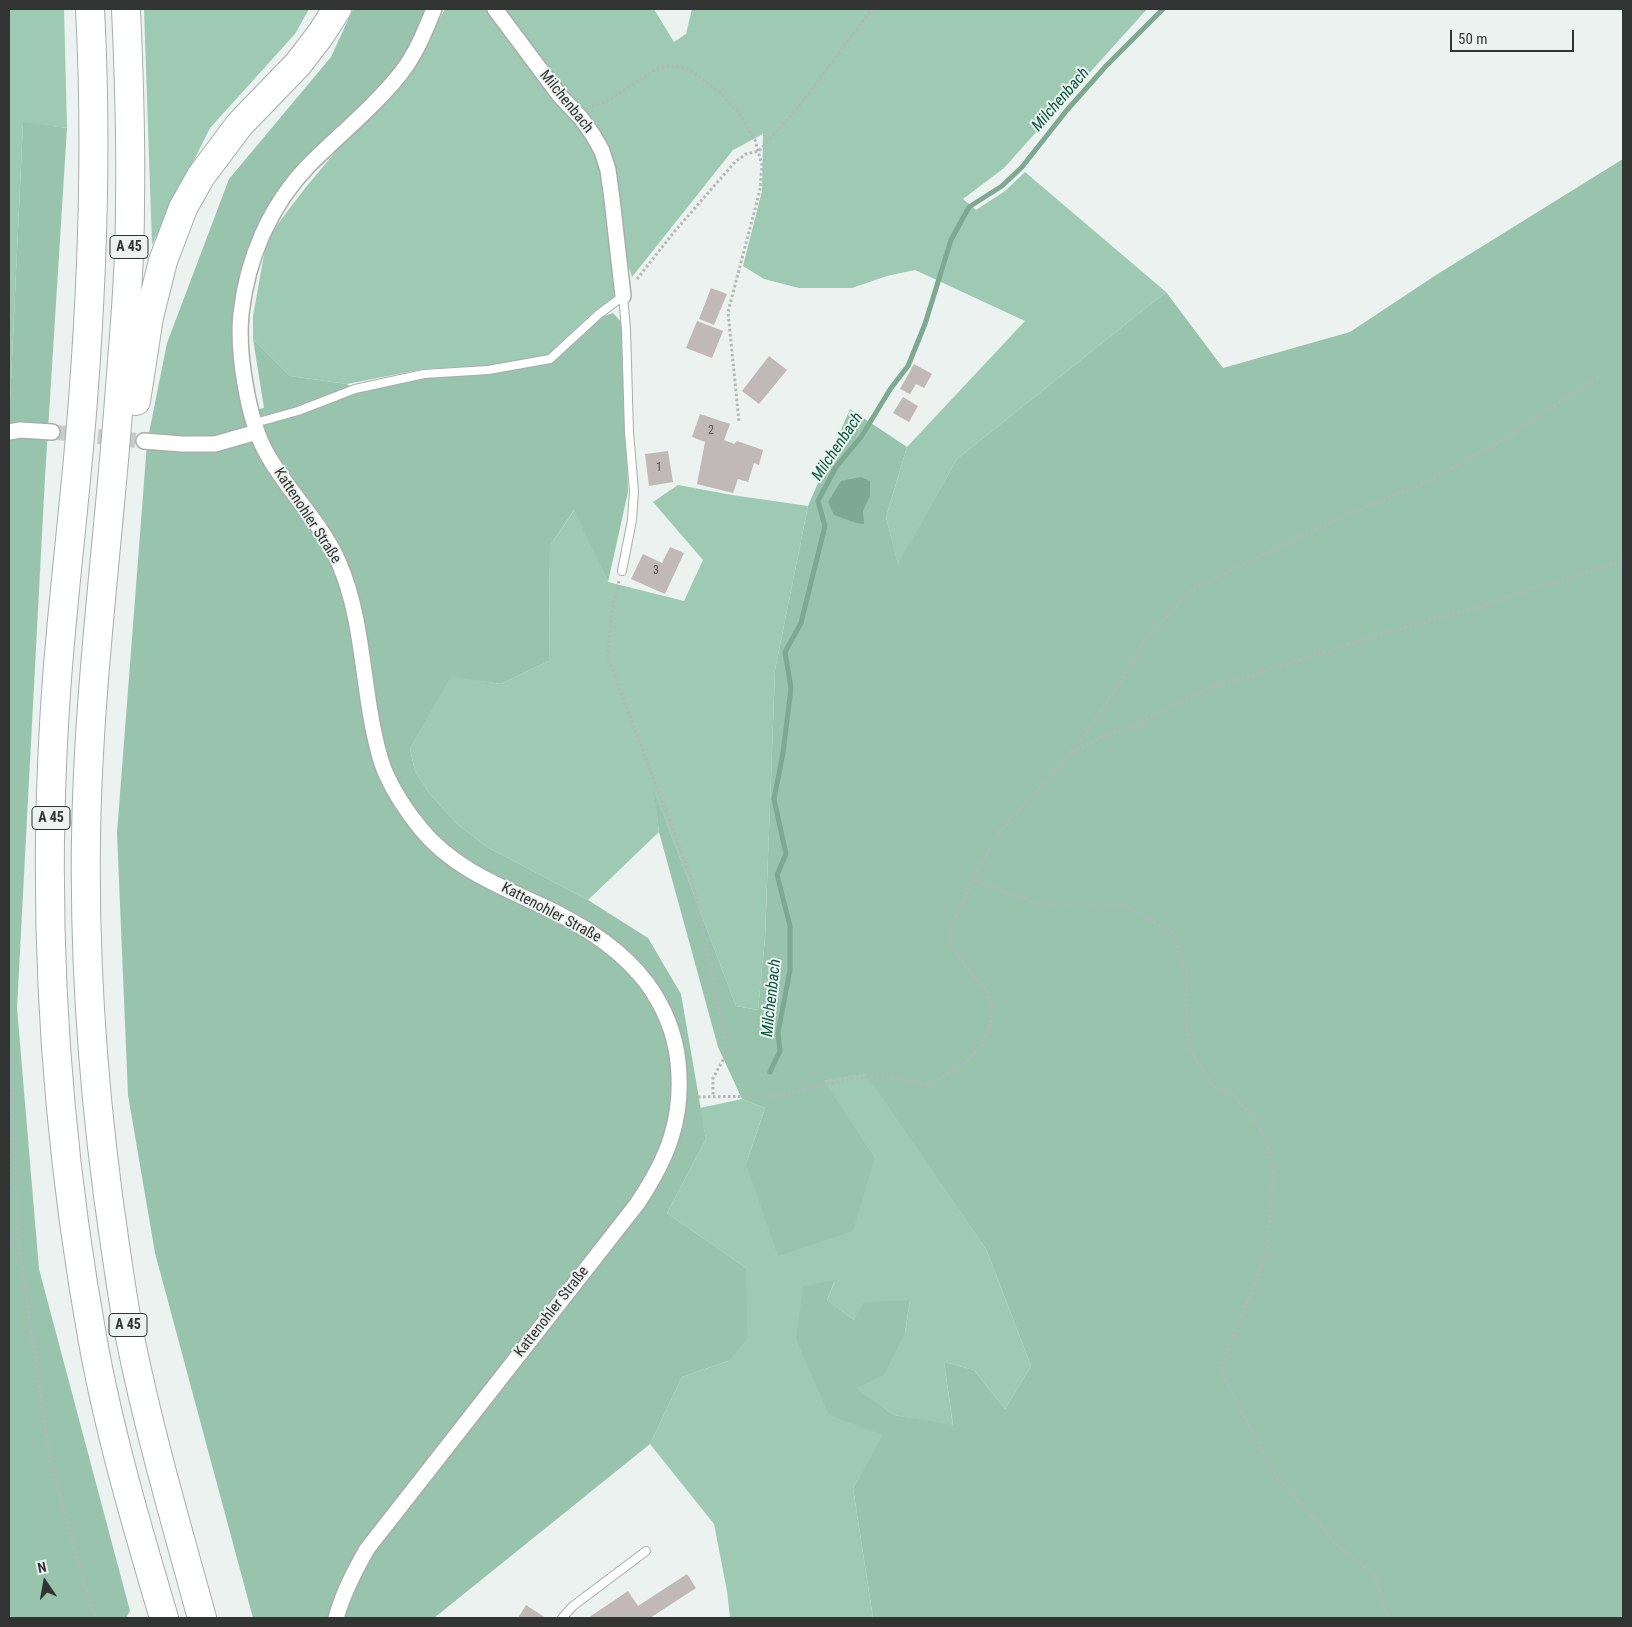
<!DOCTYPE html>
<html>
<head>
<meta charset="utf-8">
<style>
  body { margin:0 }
  #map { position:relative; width:1632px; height:1627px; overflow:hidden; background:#ecf2ef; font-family:"Roboto Condensed",sans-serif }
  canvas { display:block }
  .frame { position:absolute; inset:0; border:10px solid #313433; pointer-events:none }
  .north { position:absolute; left:20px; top:1557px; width:50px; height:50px; -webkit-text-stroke:4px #ecf2ef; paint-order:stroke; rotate:348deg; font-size:14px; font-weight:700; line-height:20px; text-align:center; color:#313433 }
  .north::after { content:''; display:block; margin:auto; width:18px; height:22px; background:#313433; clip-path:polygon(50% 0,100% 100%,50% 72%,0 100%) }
  .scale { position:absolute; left:1450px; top:30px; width:124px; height:22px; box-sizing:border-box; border:2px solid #313433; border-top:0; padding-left:6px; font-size:15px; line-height:18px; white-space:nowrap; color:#313433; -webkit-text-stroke:4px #ecf2ef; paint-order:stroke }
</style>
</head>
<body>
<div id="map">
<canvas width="1632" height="1627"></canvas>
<div class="frame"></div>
<div class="north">N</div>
<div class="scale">50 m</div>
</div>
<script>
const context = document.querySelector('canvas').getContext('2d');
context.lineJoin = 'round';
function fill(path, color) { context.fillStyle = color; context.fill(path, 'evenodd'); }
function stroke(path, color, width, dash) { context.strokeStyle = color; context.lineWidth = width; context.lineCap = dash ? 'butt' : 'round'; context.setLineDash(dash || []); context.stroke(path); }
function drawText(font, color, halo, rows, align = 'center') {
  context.font = font + ' "Roboto Condensed",sans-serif'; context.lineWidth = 4; context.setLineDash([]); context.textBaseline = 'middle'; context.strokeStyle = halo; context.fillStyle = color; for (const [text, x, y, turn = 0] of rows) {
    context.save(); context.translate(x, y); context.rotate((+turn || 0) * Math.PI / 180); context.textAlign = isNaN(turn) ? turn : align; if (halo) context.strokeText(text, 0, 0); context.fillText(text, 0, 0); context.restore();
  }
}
const green = new Path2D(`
  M9,9H64L67,128L23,123L9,424Z
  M144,9H309L295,34L210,128L152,245Z
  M445,9H490L577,120L598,153L623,295L596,310L548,355L487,366L424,369L347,384L290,376L253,339V316L267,238L306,187L364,118L414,64Z
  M500,9H654L674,42L686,34L692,9H1147L1004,168L963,199L976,210L1005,191L1025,172L1166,292L957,459L898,565L886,517L907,447L1025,321L915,270L887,276L852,288H799L764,279L743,266L762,191L763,134L733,150L632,277L623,248L612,169Z
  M678,485L732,495L808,506L775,670L765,938L758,1010L736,1006L654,790L659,832L588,900L487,847L456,823L430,794L415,771L410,749L451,676L501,684L549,661L550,546L575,509L608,582L684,601L703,560L653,502Z
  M865,1072L987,1251L1031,1366L1005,1409L974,1370L944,1362L953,1426L894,1415L855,1388L905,1333L910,1300L854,1320L827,1300L835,1281L796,1339L884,1435L853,1488L873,1618H730L727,1591L714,1524L650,1444L682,1377L728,1361L746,1268L667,1213L706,1139L700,1108L742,1099L765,1108L746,1164L875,1157L823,1081Z`);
const forest = new Path2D(`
  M353,9H434L413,54L276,208L241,316L252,411L264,408L253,339L290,376L347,384L356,392L425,377L551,361L601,317L613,313L624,325L628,492L608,582L574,510L550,546L549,661L501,684L451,677L410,749L415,771L430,794L456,823L487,847L588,900L648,938L681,994L706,1139L667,1213L746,1268L747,1339L728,1361L682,1377L650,1444L434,1618H253L155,1253L128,1095L117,833L147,443L167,343L229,179L331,57Z
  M23,122L67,128L45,477L17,1008L39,1269L130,1611L126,1618H9V424Z
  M1623,159V1618H873L853,1488L883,1435L829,1415L796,1339L803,1286L835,1280L827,1300L854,1320L864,1302L910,1300L905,1333L884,1375L856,1388L894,1415L953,1425L944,1362L974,1370L1005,1409L1031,1366L987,1251L865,1073L824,1081L875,1157L853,1231L778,1256L746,1164L765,1108L742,1099L718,1047L659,832L653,787L736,1006L758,1010L765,938L775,670L808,506L850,409L907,447L886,517L898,564L957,459L1166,292L1223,368L1350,332L1436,275Z`);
const water = new Path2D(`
  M861,477L870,481V496L863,511L864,524L856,523L834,515L828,502L841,481Z`);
const stream = new Path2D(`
  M770,1072L780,1051L778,1033L790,970V926L777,875L786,854L774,799L783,753L791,688L785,652L801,623L825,526L818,501L836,467L861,437L891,388L908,366L925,324L951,240L969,207L1002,186L1022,167L1067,110L1106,66L1163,9`);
const building = new Path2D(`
  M711,288L727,294L714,325L699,319Z
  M697,321L723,331L712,358L686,348Z
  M769,356L787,370L759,404L742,391Z
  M914,364L932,374L924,388L916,384L910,394L900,389Z
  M903,397L918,406L909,422L893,413Z
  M700,414L730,424L724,440L734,444L737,441L763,450L759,465L754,463L748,482L738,479L733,493L697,484L705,442L692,437Z
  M668,451L673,482L649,486L645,454Z
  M670,547L684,553L665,594L631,579L643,554L662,563Z
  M687,1574L696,1588L650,1618H588L628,1591L638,1606Z
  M526,1605L546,1618H518Z`);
const streetTunnel = new Path2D(`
  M52,432L144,441`);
const path = new Path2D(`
  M592,106L600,104L612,98L655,70L667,66L680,67L690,70L719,92L738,112L755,140L762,165L760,190L728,312L739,422
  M637,279L674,232L735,162L746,154L759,151L796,110L872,9
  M619,581L611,616L608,658L693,883L728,1051L713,1078V1096
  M1071,752L1086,732L1114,692L1146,639L1191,590L1339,518L1427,482L1508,437L1598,377
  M973,879L1037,904L1124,905L1172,932L1186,970V1026L1190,1049L1212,1086L1231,1092L1258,1124L1274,1163L1267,1252L1220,1370L1275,1475L1342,1550L1374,1573L1387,1615L1384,1618
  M9,1047L18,1239L50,1460L89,1601L96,1618
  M693,1097L776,1096L855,1078H900L928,1086L966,1062L982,1044L990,1026L992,1008L987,990L971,973L952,947L951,926L973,879L1000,831L1069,754L1103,736L1131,727L1204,690L1379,635L1468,610L1623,560
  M9,1247L17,1240`);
const lane = new Path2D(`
  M255,423L298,411L355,389L424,374L488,370L550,359L599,314L623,296
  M622,571L632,520L634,491L629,432L626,329L623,296
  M562,1618L573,1606L646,1551`);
const street = new Path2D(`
  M495,9L560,96L581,118L593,135L602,151L608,170L612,199L623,296
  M9,432L20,430L52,432
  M144,441L182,444H215L257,432
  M336,1618C343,1593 354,1572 367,1549L637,1204C668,1158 684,1118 678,1062C675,1033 663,1005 646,982C622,951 590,930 555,912C508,889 455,871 421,829C407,812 395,794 386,774C380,761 377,747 374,733C362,677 362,616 339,563C322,523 288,492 267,454C248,421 237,352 241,314C247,259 270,205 309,165C340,134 374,107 401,73C416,54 425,31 434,9`);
const highway = new Path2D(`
  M90,9C97,139 93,269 83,400C77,481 67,562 60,643C54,708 51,774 50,839C48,1007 63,1176 93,1342C110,1435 137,1527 164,1618
  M126,9C129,74 131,139 130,204C130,270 124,335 119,400C108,546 88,692 86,839C84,975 95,1111 115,1245C120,1277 124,1310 131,1342C150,1435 177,1527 202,1618
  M136,401L149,317L163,261L183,208L201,176L240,124L298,64L321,34L337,9`);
const numberNames = [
  ["2",711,431],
  ["1",659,468],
  ["3",656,571]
];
const shields = [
  [129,247,38],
  [51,818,38],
  [128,1325,38]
];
const shieldNames = [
  ["A 45",129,247],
  ["A 45",51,818],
  ["A 45",128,1325]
];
const streetNames = [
  ["Milchenbach",566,102,51],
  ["Kattenohler Straße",307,516,57],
  ["Kattenohler Straße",551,913,28],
  ["Kattenohler Straße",552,1312,-52]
];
const waterNames = [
  ["Milchenbach",1061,100,-49],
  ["Milchenbach",838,447,-56],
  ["Milchenbach",772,998,-84]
];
fill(green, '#9ecab3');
fill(forest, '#98c4ae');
fill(water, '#7da892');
stroke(stream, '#7da892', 5);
fill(building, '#c0b9b8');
stroke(streetTunnel, '#c7ccc9', 15, [15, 8]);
stroke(lane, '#a8aeab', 10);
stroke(street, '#a8aeab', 18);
stroke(highway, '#a8aeab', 30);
stroke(path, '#b3b8b6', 3, [2.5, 2.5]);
stroke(lane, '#fff', 8);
stroke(street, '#fff', 15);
stroke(highway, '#fff', 28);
drawText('12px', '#555554', null, numberNames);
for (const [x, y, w] of shields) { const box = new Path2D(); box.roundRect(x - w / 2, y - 11.5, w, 23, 4); context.fillStyle = '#ecf2ef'; context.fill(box); stroke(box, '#313433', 1); }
drawText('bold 14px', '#313433', null, shieldNames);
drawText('15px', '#313433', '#ecf2ef', streetNames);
drawText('italic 16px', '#08593d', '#ecf2ef', waterNames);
</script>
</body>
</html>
